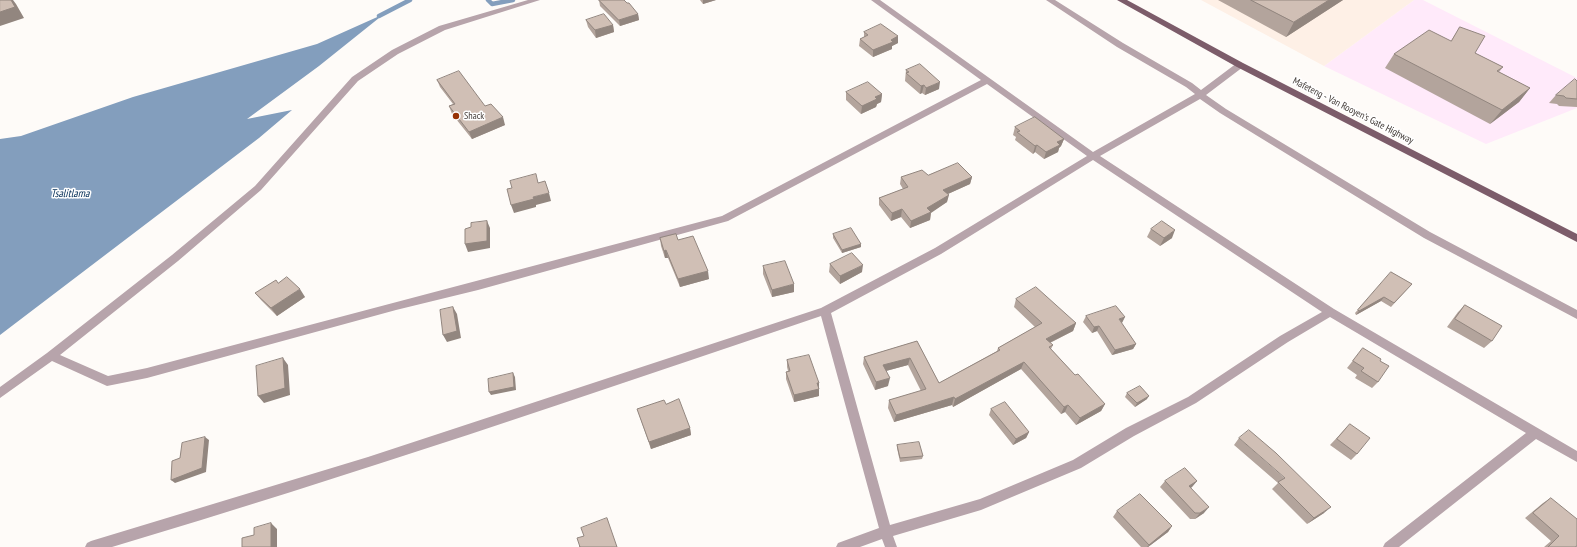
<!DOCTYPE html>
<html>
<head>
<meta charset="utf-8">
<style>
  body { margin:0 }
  canvas { display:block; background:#fefbf8 }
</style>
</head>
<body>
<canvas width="1577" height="547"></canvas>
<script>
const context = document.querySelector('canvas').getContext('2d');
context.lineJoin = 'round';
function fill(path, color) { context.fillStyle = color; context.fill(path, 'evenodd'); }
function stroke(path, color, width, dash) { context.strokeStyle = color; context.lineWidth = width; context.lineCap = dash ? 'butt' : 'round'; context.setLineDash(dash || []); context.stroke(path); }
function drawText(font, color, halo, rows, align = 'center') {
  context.font = font + ' "PT Sans Narrow",sans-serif'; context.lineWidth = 3; context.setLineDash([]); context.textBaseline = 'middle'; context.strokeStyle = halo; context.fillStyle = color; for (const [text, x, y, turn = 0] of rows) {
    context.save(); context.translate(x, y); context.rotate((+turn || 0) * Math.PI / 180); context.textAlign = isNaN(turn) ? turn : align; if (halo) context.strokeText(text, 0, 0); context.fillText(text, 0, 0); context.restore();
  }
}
const commercial = new Path2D(`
  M1414,0H1423L1577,78V108L1486,144L1324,66Z`);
const built = new Path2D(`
  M1201,0H1414L1324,66Z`);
const water = new Path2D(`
  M384,14L319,66L247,119L292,110L259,138L0,335V139L21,136L133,97L317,44Z`);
const stream = new Path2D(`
  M488,0L492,4L513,0
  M379,16L410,0`);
const minor = new Path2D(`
  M528,0H540L445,30L398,54L358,81L261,190L178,261L60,355L108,376L147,368L722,216L981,80L871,0H880L1093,152L1195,94L1186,87L1117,47L1046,0H1055L1123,43L1192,83L1201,90L1237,63H1243V67L1206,95L1226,109L1430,232L1577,310V319L1424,238L1220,113L1200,99L1100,156L1334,309L1577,451V462L1536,439L1399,547H1383L1385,543L1526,433L1330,317L1288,342L1196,403L1134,436L1081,468L981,510L893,536L897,547H885L882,539L860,547H836L838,543L879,528L821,316C586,396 350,476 112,547H85L87,543L91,541L368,457L821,308L935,248L1087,156L987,84L728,221L478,290L396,310L147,378L107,386L52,361L0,398V387L47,353L172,255L255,186L352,77L392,50L439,26ZM1093,160L1322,312L1280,336L1188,397L1126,428L1073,460L980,499L890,525L831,313L941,254Z`);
const major = new Path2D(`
  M1117,0H1127L1243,63L1577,234V242L1237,67Z`);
const wall = new Path2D(`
  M599,0L638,14L639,20L620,26L600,6Z
  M700,0H716L703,4Z
  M1218,0H1343L1286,37Z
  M586,20L613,25L614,32L596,38L588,27Z
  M1460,27L1475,53L1503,67L1499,72L1530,88L1519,102L1490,124L1385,68L1394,54L1451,41Z
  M864,32L898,36V43L892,46V49L873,57L859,46L860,39L864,37Z
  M906,70L939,89L925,95L922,93L920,94L905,81Z
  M437,80L485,106L505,125L472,139L452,114L449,106L453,104L440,87Z
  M1577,81V107L1559,106L1557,104L1549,103L1556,95Z
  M846,92L882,94L881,102L877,104L876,107L861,114L846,100Z
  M1015,127L1064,139L1061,146L1059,148L1058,152L1044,159L1035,152L1033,154L1015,140L1016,137L1013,135Z
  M928,175L972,177L970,184L948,194L947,202L931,212L930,220L910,228L901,217L891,221L879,205V198L903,189L900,184L901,177Z
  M1151,229L1172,238L1160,246L1147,237Z
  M833,234L861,247L842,253L833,238Z
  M660,238L678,240L709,279L680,287L668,258H665L661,246Z
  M830,264L862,272L840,284L829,272Z
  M763,266L794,292L772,297L763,274Z
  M1391,272L1412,284L1391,307L1381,301L1356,315L1355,313Z
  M278,283L305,297L277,316L261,300L255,293Z
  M1016,299L1076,323L1073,331L1050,343L1053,345L1051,349L1075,375L1105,404L1101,411L1076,425L1065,412L1061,414L1021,369L953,407L952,405L894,422L888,408L889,400L921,391L908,365L886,371L888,386L875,390L863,364L864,357L917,341L939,383L997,351L998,348L1035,327L1014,307Z
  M1465,305L1492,341L1484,348L1447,327L1458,312Z
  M1086,316L1121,323L1136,344L1133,349L1112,355L1097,331L1092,333L1083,322Z
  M1363,348L1380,361L1378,382L1372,388L1355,378L1357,375L1347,368Z
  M787,360L819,383V396L794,402L786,379V372L788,371L787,367Z
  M1127,393L1147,399L1135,407L1125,397Z
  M666,404L690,428L691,435L651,449L637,409Z
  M991,409L1029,432L1026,438L1013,445L989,415Z
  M1350,424L1357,454L1351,460L1330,445Z
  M1239,438L1324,513L1307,524L1272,489L1278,483L1234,445Z
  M897,445L923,456L922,459L900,462L897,448Z
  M1165,481H1197L1191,488L1204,513L1195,519H1190L1160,487Z
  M1551,498L1575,547H1544L1551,541L1525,518L1543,503Z
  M1117,511L1172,526L1168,532L1148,547H1141L1113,517Z`);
const shadedWall = new Path2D(`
  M11,0H13L16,4L24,18L0,26V12Z
  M703,0H716L703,4Z
  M1329,0H1343L1286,37L1294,22Z
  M638,14L639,20L620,26L619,20Z
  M613,25L614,32L596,38L595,30Z
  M898,36V43L892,46V49L873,57V50L891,40Z
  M940,82L939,89L925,95L926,88Z
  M924,85L922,93L920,94L921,86Z
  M1530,88L1519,102L1490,124L1502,110Z
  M882,94L881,102L877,104L876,107L861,114L862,106L875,97Z
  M503,117L505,125L472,139L469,132Z
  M1064,139L1061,146L1059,148L1058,152L1044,159L1046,152L1057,142Z
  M1037,145L1035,152L1033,154L1035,146Z
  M972,177L970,184L941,197L943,190Z
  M549,193L551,201L536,205V207L514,213L511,205L533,197Z
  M949,195L947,202L931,213V212L930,220L910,228L911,221L927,208Z
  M902,209L901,217L891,221L892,213Z
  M487,221L490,228V248L468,252L465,244Z
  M1175,230L1172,238L1160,246L1164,238Z
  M861,244V247L842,253V250Z
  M666,250L668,258H665L664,251Z
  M863,265L862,272L840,284V276Z
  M708,271L709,279L680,287L678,279Z
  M794,284V292L772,297V290Z
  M300,289L305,297L277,316L271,308Z
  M1384,297L1381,301L1356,315L1359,311Z
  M453,307L457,314L461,338L447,342L443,335Z
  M1125,317L1122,323L1119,319Z
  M1076,323L1073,331L1043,346L1046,339Z
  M1099,326L1097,331L1092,333L1094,327Z
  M1136,344L1133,349L1112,355L1115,350Z
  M283,358L288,365L290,395L264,403L258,396Z
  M910,358L908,365L882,372L883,365Z
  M1024,362L1021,369L953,407L955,399Z
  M513,373L515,377L516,390L491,395L489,392Z
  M890,378L888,386L875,390L876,382Z
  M817,383H819V396L794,402V395Z
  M1149,396L1147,399L1135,407L1137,403Z
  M954,397L952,405L894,422L896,415Z
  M1105,404L1101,411L1076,425L1080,418Z
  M1068,405L1065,412L1061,414L1064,407Z
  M690,428L691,435L651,449L649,442Z
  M1029,432L1026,438L1013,445L1016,439Z
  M205,437L209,440L206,472L175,483L171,480Z
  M1197,481L1192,487L1184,492L1189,486Z
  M1209,507L1204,513L1195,519L1200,513Z
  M1331,507L1324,513L1307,524L1314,518Z
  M271,523L277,529V547H271Z
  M1172,526L1168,532L1148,547H1147L1149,545Z`);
const building = new Path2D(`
  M0,0H11L15,7L0,12Z
  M599,0H624L627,3H629L638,14L619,20Z
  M1251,0H1329L1294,22Z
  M604,14L613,25L595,30L586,20Z
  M881,24L898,36L891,40L893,42L873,50L860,39L868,35L864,32Z
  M1460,27L1485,36L1475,53L1503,67L1497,71L1530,88L1502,110L1394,54L1429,30L1451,41Z
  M920,64L940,82L926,88L924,85L921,86L906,73L909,72L906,70Z
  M459,71L485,106L491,104L503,117L469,132L449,106L455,104L437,80Z
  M1575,79L1577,81V99L1566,98L1564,96L1556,95Z
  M868,82L882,94L875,97L877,99L862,106L846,92Z
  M1035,117L1064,139L1057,142L1060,145L1046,152L1037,145L1035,146L1017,132L1020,131L1015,127Z
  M958,163L972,177L943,190L949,195L927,208L931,212L911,221L902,209L892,213L879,198L908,187L901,177L922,170L928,175Z
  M536,174L538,183L545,181L549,193L533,197L534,199L511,205L507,189L512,188L510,181Z
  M487,221V241L465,244V229L471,227V223Z
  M1162,221L1175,230L1164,238L1151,229Z
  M851,228L861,244L842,250L833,234Z
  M676,234L678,240L693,236L708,271L678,279L666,250L664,251L660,238Z
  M852,253L863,265L840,276L830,264Z
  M785,261L794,284L772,290L763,266Z
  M1391,272L1412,284L1394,303L1384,297L1359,311L1358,310Z
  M287,277L300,289L271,308L255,293L276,280L278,283Z
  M1036,287L1076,323L1046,339L1053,345L1049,347L1075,375L1078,374L1105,404L1080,418L1068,405L1064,407L1024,362L955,399L954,397L896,415L889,400L926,389L910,358L883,365L890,378L876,382L864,357L917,341L939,383L1000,350L998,348L1042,323L1016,299Z
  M1465,305L1502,326L1492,341L1455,319Z
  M1116,306L1125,317L1119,319L1136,344L1115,350L1099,326L1094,327L1086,316Z
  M453,307L457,331L443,335L440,310Z
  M1363,348L1381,359L1380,361L1389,366L1378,382L1361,371L1364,368L1353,361Z
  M809,355L819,383H817L819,389L794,395L786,372L790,371L787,360Z
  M283,358L285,388L258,396L256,366Z
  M513,373L514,387L489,392L488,379Z
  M1140,386L1149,396L1137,403L1127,393Z
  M679,399L690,428L649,442L637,409L664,400L666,404Z
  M1005,402L1029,432L1016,439L991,409Z
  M1350,424L1370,438L1357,454L1337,439Z
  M1249,430L1276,453L1331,507L1314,518L1278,482L1285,478L1239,438Z
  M205,437L202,468L171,480L172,461L180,458L182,443Z
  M919,442L923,456L900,458L897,445Z
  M1185,468L1197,481L1189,486L1209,507L1200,513H1195L1165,481Z
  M1140,494L1172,526L1149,545L1117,511Z
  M1551,498L1577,519V546L1575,547H1548L1559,536L1533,513Z
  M607,518L617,547H579H580L577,538L584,536L581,528Z
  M271,523V547H242V538L254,535V528Z`);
const markers = [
  [456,116,4,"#973104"]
];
const streetNames = [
  ["Mafeteng - Van Rooyen's Gate Highway",1353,111,27]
];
const poiNames = [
  ["Shack",464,116]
];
const waterNames = [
  ["Tsalitlama",70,194]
];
fill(commercial, '#ffeafa');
fill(built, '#fef0e6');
fill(water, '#839ebd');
stroke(stream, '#839ebd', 4.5);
fill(minor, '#b7a4ab');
fill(major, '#7c5c6a');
fill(wall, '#b3a49c');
fill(shadedWall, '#92867f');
fill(building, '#d0bfb5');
stroke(building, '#92867f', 1);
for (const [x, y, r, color] of markers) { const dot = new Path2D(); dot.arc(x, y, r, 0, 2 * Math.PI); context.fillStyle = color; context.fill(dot); stroke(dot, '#fff', 1.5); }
drawText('10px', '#403935', '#fff', streetNames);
drawText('10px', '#403935', '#fff', poiNames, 'left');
drawText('italic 11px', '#012b54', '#fff', waterNames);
</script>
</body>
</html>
